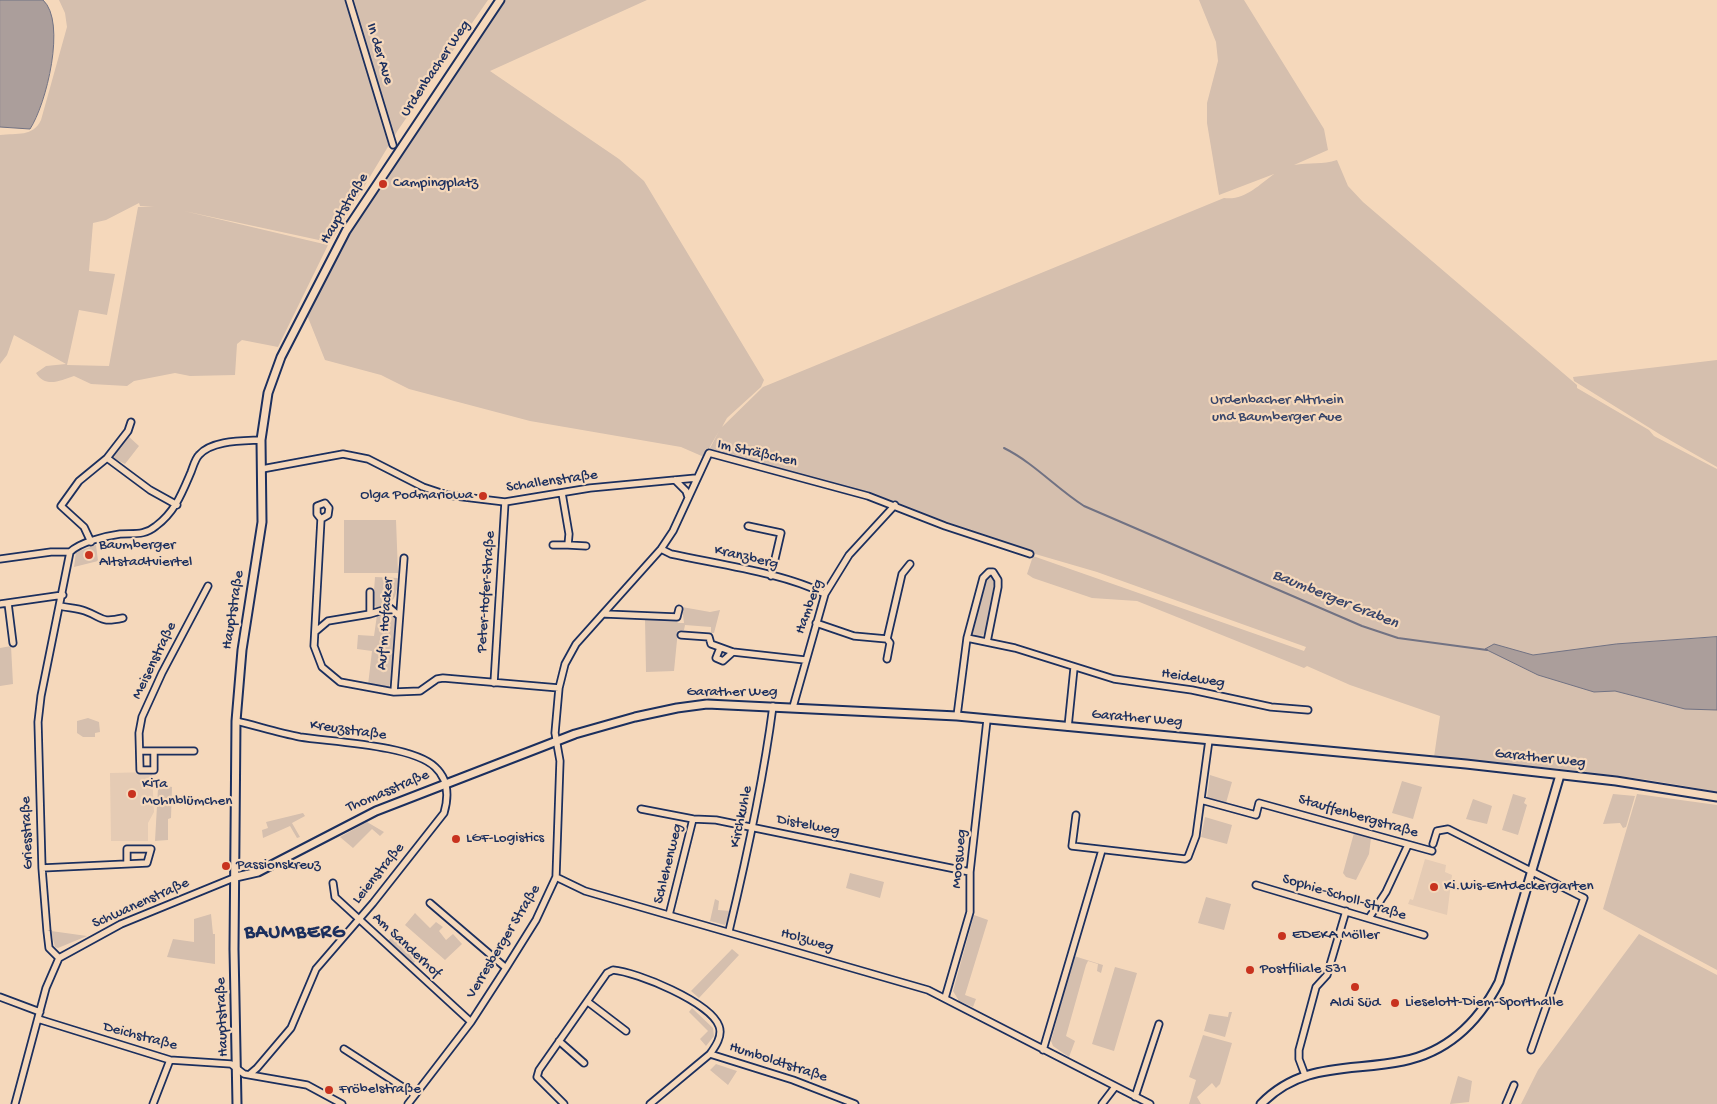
<!DOCTYPE html>
<html>
<head>
<meta charset="utf-8">
<style>
  body { margin:0 }
  canvas { display:block; background:#f5d8bb }
</style>
</head>
<body>
<canvas width="1717" height="1104"></canvas>
<script>
const context = document.querySelector('canvas').getContext('2d');
context.lineJoin = 'round';
function fill(path, color) { context.fillStyle = color; context.fill(path, 'evenodd'); }
function stroke(path, color, width, dash) { context.strokeStyle = color; context.lineWidth = width; context.lineCap = dash ? 'butt' : 'round'; context.setLineDash(dash || []); context.stroke(path); }
function drawText(font, color, halo, rows, align = 'center') {
  context.font = font + ' "Gochi Hand",sans-serif'; context.lineWidth = 4.5; context.setLineDash([]); context.textBaseline = 'middle'; context.strokeStyle = halo; context.fillStyle = color; for (const [text, x, y, turn = 0] of rows) {
    context.save(); context.translate(x, y); context.rotate((+turn || 0) * Math.PI / 180); context.textAlign = isNaN(turn) ? turn : align; if (halo) context.strokeText(text, 0, 0); context.fillText(text, 0, 0); context.restore();
  }
}
const built = new Path2D(`
  M152,772L154,812L148,823V841H111L110,773Z
  M1425,859L1446,865L1445,872L1452,875L1447,915L1408,904L1410,899L1413,900Z`);
const green = new Path2D(`
  M59,0H488L398,130L332,240L328,242L184,211L328,245L278,347L242,340L237,344L235,375L190,376L175,373L134,381L127,386L91,384L74,376C60,381 45,388 36,373L46,366L66,364L14,335L7,355L0,364V135C17,133 33,137 41,120L67,27L65,13ZM139,203L140,206L154,207H138L109,366L67,365L79,310L107,315L115,274L89,271L93,223L106,220Z
  M506,0H647L490,71L619,159L644,181L764,380L761,387L727,418L722,427L763,387L1224,198C1244,201 1259,185 1274,174L1219,195L1207,123V103L1218,61L1216,42L1199,0H1244L1324,129L1328,150L1294,165C1309,162 1323,165 1337,160L1348,186L1363,202L1577,385V388L1649,430L1654,436L1717,469V792C1624,773 1529,766 1434,757L1440,716L1350,685L1307,666L1304,668L1137,601L1092,598L1033,578L1027,574L1033,556L1304,651L1306,647L1097,572L994,542L901,508L899,503L709,450L719,431L704,457L681,447L530,421L409,389L381,375L325,360L307,315L342,244L375,191L378,193L392,172L389,170Z
  M1717,360V467L1661,435L1574,381L1573,377Z
  M127,435L139,446L125,464L111,457Z
  M344,520H396L398,573H344Z
  M96,545L98,561L74,567L76,552Z
  M990,576L994,579V584L986,629L983,635L978,637L972,633V629L986,579Z
  M375,577L398,578C397,593 396,603 380,609L373,605Z
  M682,607L710,612L720,610L714,633H711V627L685,625L684,630H678L674,671L646,672L645,619H675L678,623H684Z
  M390,612L395,616L392,683L388,687L368,685L372,651L357,649L358,635L374,636L377,615Z
  M11,646L13,684L0,686V648Z
  M88,718L99,722L100,732L95,733V737H83L77,733V721Z
  M1210,775L1232,782L1226,803L1207,798Z
  M1402,781L1422,787L1413,819L1392,813Z
  M167,786L172,787L171,818L168,819V840L155,841L158,788L165,789Z
  M1513,794L1526,798L1524,803L1527,805L1518,835L1502,830Z
  M1613,794L1635,796L1626,827L1623,828L1620,823L1603,824Z
  M1637,794L1717,805V970L1603,909Z
  M1473,799L1492,806L1487,824L1466,819Z
  M303,813L305,816L292,823L300,837L297,838L290,826L263,838L262,830L268,828L266,822Z
  M1205,817L1232,825L1227,844L1201,837Z
  M367,822L384,832L380,836L372,829L353,848L340,837Z
  M1354,833L1371,838L1369,854L1356,880L1346,877L1343,873Z
  M850,873L884,882L880,898L846,888Z
  M1206,897L1231,904L1224,930L1198,923Z
  M715,899L719,901L718,910L731,911L725,925L710,921Z
  M415,913L430,928L436,922L443,927L439,931L446,940L453,934L462,944L445,960L405,925Z
  M211,914L213,934H215V964L167,957L173,939L194,942V919Z
  M974,915L988,920L965,995L976,999L973,1007L959,1001L953,991Z
  M51,931L87,936L58,948L55,947Z
  M395,933L402,940L398,944L403,948L407,944L412,949L410,952L417,959L412,965L387,942Z
  M1639,934L1717,975V1104H1521L1538,1070Z
  M732,949L739,955L699,998L691,991Z
  M1074,956L1103,965L1101,973L1097,971L1098,964L1088,961L1086,965L1066,1036L1075,1041L1069,1057L1053,1046L1051,1041Z
  M1115,967L1137,973L1114,1051L1092,1044Z
  M692,1008L713,1028L714,1036L706,1046L700,1039L708,1031L689,1012Z
  M1229,1012H1232L1225,1037L1204,1031L1209,1014L1228,1017Z
  M1203,1035L1232,1043L1220,1084L1216,1088L1212,1083L1197,1097L1201,1104H1189L1196,1080L1189,1077Z
  M716,1064L737,1071L728,1085L710,1070Z
  M1458,1076L1472,1081L1469,1102L1450,1104Z`);
const water = new Path2D(`
  M0,0H43C67,22 46,105 30,129L0,127Z
  M1717,637V710L1685,709L1615,691L1594,692L1538,675L1485,649L1494,644L1533,655L1616,644Z`);
const stream = new Path2D(`
  M1004,448C1034,463 1056,488 1084,506L1362,626L1398,638L1487,650`);
const minor = new Path2D(`
  M349,0L393,145
  M107,458L128,431L131,422
  M262,469L343,454L368,459L423,487L447,495L505,502L590,488L696,478
  M675,480L686,491L688,497
  M321,519L328,515L329,508L325,503L317,506V514L321,519L314,646L322,667L340,682L394,692L420,691L437,679L443,678L559,688
  M748,526L781,533L771,576
  M91,542L84,527L61,506L79,481L107,458L150,490L177,505
  M553,545H568L569,534L562,493
  M568,545L586,546
  M661,549L671,554C716,564 785,573 825,594
  M0,559L51,552H70C80,542 106,536 120,534C134,533 144,536 156,526C175,512 182,493 191,472C193,467 195,459 199,455C212,440 243,441 261,440
  M8,603L13,643
  M0,604L63,595
  M60,606C68,608 77,608 85,611C104,618 100,623 123,618
  M370,614V592
  M605,614L677,617L679,609
  M816,623L854,636L887,639L902,574L910,564
  M315,632L328,621L370,614L390,608L398,615
  M681,635L709,637L711,644L733,652L805,660
  M967,638L1015,648L1114,679L1192,690L1271,707L1308,710
  M720,648L716,658L723,661L733,652
  M887,659L890,643L887,639
  M494,683L505,502
  M394,692L404,558
  M793,707L825,594L849,555L895,505
  M957,716L967,638L983,578L989,572H993L998,580V587L987,642
  M236,721C257,726 279,733 300,737C332,742 412,745 435,767C448,779 449,796 444,813L373,903L316,969L291,1028L257,1068L250,1074
  M1068,727L1074,668
  M140,751H194
  M154,752V770H140L139,733L142,717L162,673L208,586
  M1201,800L1256,815L1259,803L1432,851
  M641,809L693,819L716,820L970,872
  M1076,815L1072,846L1185,859L1188,857L1196,836L1209,740
  M1433,844L1437,831L1448,829L1584,898L1531,1050
  M42,868L147,863L151,849H127V863
  M556,877L585,891L928,990L1150,1104
  M333,883L335,897L471,1022
  M1256,885L1424,935
  M430,903L506,968
  M669,915L693,819
  M1369,918L1386,892L1408,845
  M729,931C747,856 763,783 773,706
  M59,958L49,948L47,931L42,868L38,722L41,696L70,552
  M0,997L40,1012
  M945,998L970,912V872L987,720
  M588,1002L626,1031
  M38,1019L170,1060L231,1064L244,1074L307,1085L342,1104
  M559,1041L584,1063
  M344,1049L415,1095
  M1043,1050L1102,850
  M1305,1075L1299,1059V1050L1316,987L1327,975L1346,911
  M1135,1097L1159,1024
  M15,1104L46,988L59,958L121,924L236,877
  M153,1104L170,1060
  M408,1104L471,1022L506,968L536,920L556,877L560,761L555,733L559,688L565,664L576,644L661,549L673,531L709,453L868,496L945,526L1030,554
  M564,1104L537,1077L539,1070L607,973L613,970C637,972 710,1002 719,1026C723,1036 715,1047 710,1054
  M650,1104L710,1054L793,1080L855,1104
  M1102,1104L1115,1087
  M1506,1104L1514,1085`);
const tertiary = new Path2D(`
  M236,877L258,872L376,811L575,734L635,717L677,708L707,704L957,716L1466,764L1616,781L1717,797
  M237,1104L234,949L236,721L242,650L262,522L261,440L268,393L281,357L346,231L500,0
  M1261,1104C1303,1061 1351,1072 1403,1061C1448,1052 1479,1021 1499,982L1560,775`);
const markers = [
  [383,184,5,"#c8321e"],
  [483,496,5,"#c8321e"],
  [89,555,5,"#c8321e"],
  [132,794,5,"#c8321e"],
  [456,839,5,"#c8321e"],
  [226,866,5,"#c8321e"],
  [1434,887,5,"#c8321e"],
  [1282,936,5,"#c8321e"],
  [1250,970,5,"#c8321e"],
  [1355,987,5,"#c8321e"],
  [1395,1003,5,"#c8321e"],
  [329,1090,5,"#c8321e"]
];
const streetNames = [
  ["In der Aue",379,54,73],
  ["Urdenbacher Weg",436,69,-56],
  ["Hauptstraße",345,209,-59],
  ["Im Sträßchen",757,454,13],
  ["Schallenstraße",552,482,-8],
  ["Kranzberg",746,558,13],
  ["Peter-Hofer-Straße",487,592,-86],
  ["Hamberg",810,607,-70],
  ["Hauptstraße",234,610,-81],
  ["Auf'm Hofacker",386,624,-86],
  ["Meisenstraße",155,661,-64],
  ["Heideweg",1193,679,9],
  ["Garather Weg",732,693],
  ["Garather Weg",1137,719,5],
  ["Kreuzstraße",348,731,8],
  ["Garather Weg",1540,759,6],
  ["Thomasstraße",388,792,-23],
  ["Kirchkuhle",742,817,-78],
  ["Stauffenbergstraße",1358,817,16],
  ["Distelweg",808,826,11],
  ["Griesstraße",28,833,-92],
  ["Moosweg",960,859,-85],
  ["Schlehenweg",669,864,-76],
  ["Leienstraße",379,874,-51],
  ["Sophie-Scholl-Straße",1344,898,17],
  ["Schwanenstraße",141,904,-24],
  ["Holzweg",807,941,16],
  ["Verresberger Straße",504,942,-59],
  ["Am Sanderhof",406,946,43],
  ["Hauptstraße",223,1017,-92],
  ["Deichstraße",140,1037,15],
  ["Humboldtstraße",778,1063,18]
];
const poiNames = [
  ["Campingplatz",393,184],
  ["Olga Podmariowa",473,496,"right"],
  ["Baumberger",99,546],
  ["Altstadtviertel",99,563],
  ["KiTa",142,785],
  ["Mohnblümchen",142,802],
  ["LGF-Logistics",466,839],
  ["Passionskreuz",236,866],
  ["Ki.Wis-Entdeckergarten",1444,887],
  ["EDEKA Möller",1292,936],
  ["Postfiliale 531",1260,970],
  ["Lieselott-Diem-Sporthalle",1405,1003],
  ["Aldi Süd",1355,1004,"center"],
  ["Fröbelstraße",339,1090]
];
const parkNames = [
  ["Urdenbacher Altrhein",1277,401],
  ["und Baumberger Aue",1277,418]
];
const waterNames = [
  ["Baumberger Graben",1335,600,22]
];
const districtNames = [
  ["BAUMBERG",295,934]
];
fill(built, '#e5cbb4');
fill(green, '#d5bfae');
fill(water, '#ab9e9b');
stroke(water, '#717283', 1);
stroke(stream, '#717283', 2);
stroke(minor, '#1b2f5e', 9);
stroke(tertiary, '#1b2f5e', 11);
stroke(minor, '#f5d8bb', 5.5);
stroke(tertiary, '#f5d8bb', 7);
for (const [x, y, r, color] of markers) { const dot = new Path2D(); dot.arc(x, y, r, 0, 2 * Math.PI); context.fillStyle = color; context.fill(dot); stroke(dot, '#f5d8bb', 2); }
drawText('15px', '#1b2f5e', '#f5d8bb', streetNames);
drawText('15px', '#1b2f5e', '#f5d8bb', poiNames, 'left');
drawText('15px', '#37456a', '#f5d8bb', parkNames);
drawText('italic 16px', '#38456a', '#f5d8bb', waterNames);
context.letterSpacing = '1px';
drawText('bold 20px', '#1b2f5e', '#f5d8bb', districtNames);
context.letterSpacing = '0px';
</script>
</body>
</html>
